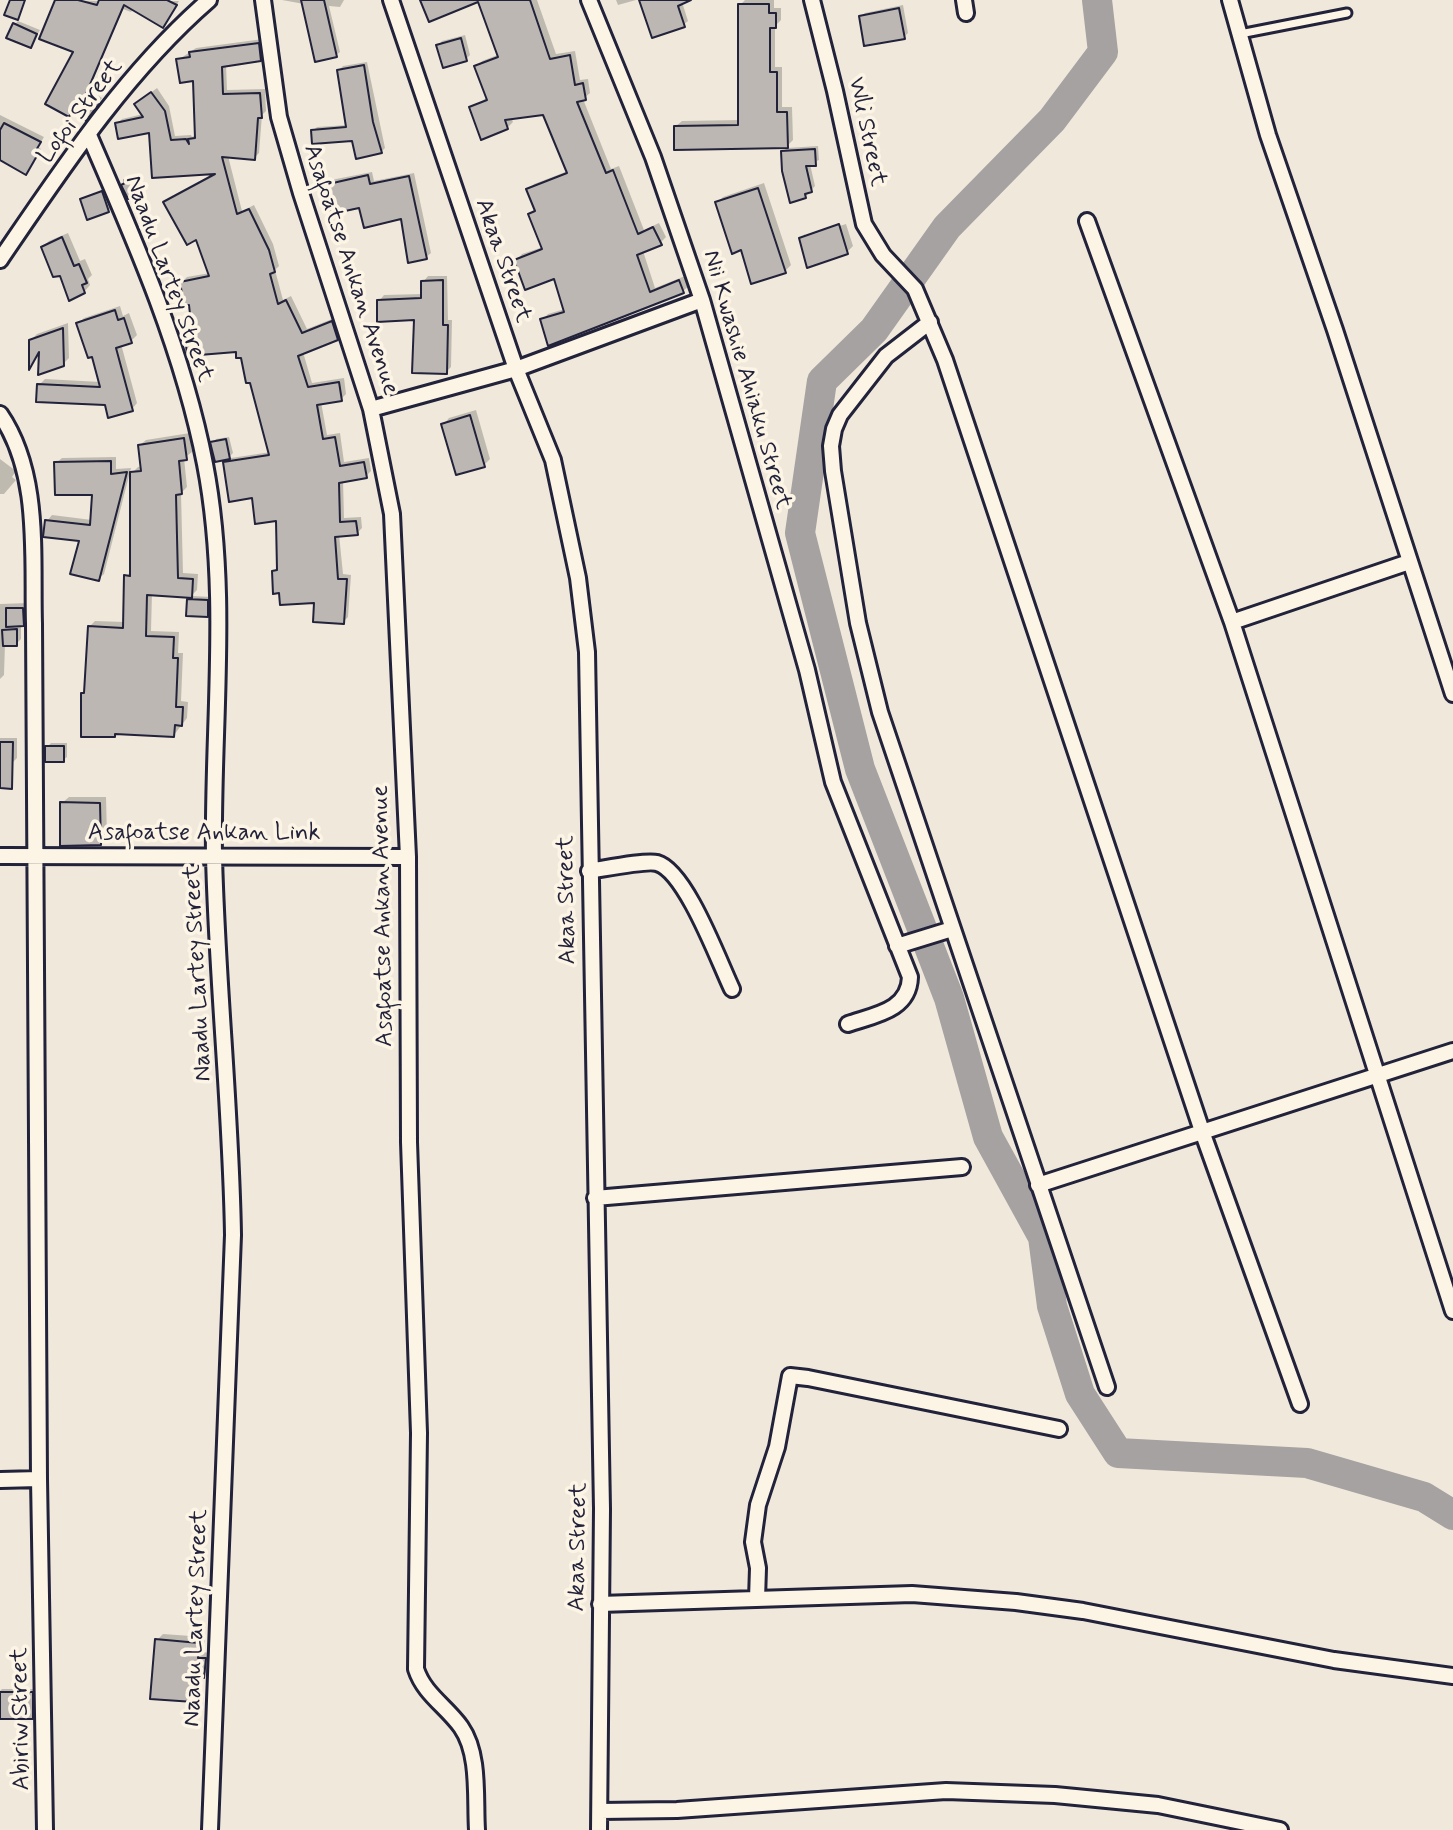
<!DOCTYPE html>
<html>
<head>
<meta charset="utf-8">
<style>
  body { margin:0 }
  canvas { display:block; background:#efe8db }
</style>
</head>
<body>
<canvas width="1453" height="1830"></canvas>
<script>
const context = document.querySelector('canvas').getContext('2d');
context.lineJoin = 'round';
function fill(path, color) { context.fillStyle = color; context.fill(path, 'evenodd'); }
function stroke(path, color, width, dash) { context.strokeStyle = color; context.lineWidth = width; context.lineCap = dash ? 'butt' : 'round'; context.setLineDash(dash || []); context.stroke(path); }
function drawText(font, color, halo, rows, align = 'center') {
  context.font = font + ' Mynerve,sans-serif'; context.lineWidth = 7; context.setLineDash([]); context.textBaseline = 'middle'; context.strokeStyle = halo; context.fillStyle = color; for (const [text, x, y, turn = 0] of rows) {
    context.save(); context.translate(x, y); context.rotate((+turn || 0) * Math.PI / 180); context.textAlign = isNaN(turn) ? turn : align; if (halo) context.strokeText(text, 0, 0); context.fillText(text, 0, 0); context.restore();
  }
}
const shadow = new Path2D(`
  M57,0L101,1H179L167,22L134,8L131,12L123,9L89,89L102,98L90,114L74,110L69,115L75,51Z
  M282,0H344L340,7L329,6L340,52L336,55L304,4Z
  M480,0H537L556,54L575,51L580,80L588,79L590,93L583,99L611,169L619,166L644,230L659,223L666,237L660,243L643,251L655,288L685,276L689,286L683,291L542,320L548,314L565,309L555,276L517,260L522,254L543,247L531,214L536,209L528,190L534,184L568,171L544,113L511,117L513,122L507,128L471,108L488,97L477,67L482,61L500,54Z
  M616,0H636L618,5Z
  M641,0H688L682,2L688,21L683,25Z
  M745,0H774V8H781V20L775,26V67H782V107H792L793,140L787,146L676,126L682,121L740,120V5Z
  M903,5L908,33L904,37L861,16L865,13Z
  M18,21L40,30L31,46L15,24Z
  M465,35L470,55L466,59L439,45L442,41Z
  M263,39L265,55L260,60L226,64L227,90L265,89L266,111L262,115L259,153L254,158L228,156L242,211L254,205L273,244L279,266L275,270L283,300L291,296L307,329L337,317L342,333L337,338L303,352L312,383L344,378L346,394L341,399L321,402L327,435L340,433L344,462L369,458L371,471L366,476L343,480L344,518L361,517L362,528L357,533L339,534L343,574L351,575L348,617L343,622L274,571L279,566L278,519L254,496L226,463L231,458L271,452L243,356L238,349L187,334L192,329L191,302L182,282L187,277L210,273L197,238L166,202L218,172L151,130L117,124L122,119L143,114L141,100L157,88L169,106L175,136L191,135L192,137L195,135V78L178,60L196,48Z
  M367,62L385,148L381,152L353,139L313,131L317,127L348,125L339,70L343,66Z
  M0,115L44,137L38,147L41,149L30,168L0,159Z
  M818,146L819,160L810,164L815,186L805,197L783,152L787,148Z
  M372,172L374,181L414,173L431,253L426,257L402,217L360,206L327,185L331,180Z
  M764,183L791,265L785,271L743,248L717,203L723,197Z
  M106,189L112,207L108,211L83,199Z
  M846,224L853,246L847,252L801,238L805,234V237Z
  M68,233L80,261L85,259L92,275L88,279L90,285L84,292L62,273L43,247L49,241Z
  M428,276H447L448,320H452L451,367L446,372L416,318L379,301L384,295L423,294V282Z
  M120,306L123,316L129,313L137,335L131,341L121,344L137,403L132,409L39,385L45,379L101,382L93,354L78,324L84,318Z
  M68,323L69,358L62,365L41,350L31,365V340L37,334Z
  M476,410L490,459L484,465L443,425L449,418Z
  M190,433L192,452L184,458L187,487L181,493L183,573L198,574L197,590L191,596L152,593L151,631L179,632L178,653H183L181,701L188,702L187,718L174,735L117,732L115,735L86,691L90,626L95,621L125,622L126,576L132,571V473L138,467L143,466L140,445L146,440Z
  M229,437L233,453L229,457L213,443L216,439Z
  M116,457V469L131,468L104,574L98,579L81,539L47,521L52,515L92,520L94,493L56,463L62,458Z
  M0,459L16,471L12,477L16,480L4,494H0Z
  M193,596L211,597V611L207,615L189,600Z
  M28,603V619L21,624V639L16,644H5L4,675L0,679V604Z
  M0,738H17V758L12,763H0Z
  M51,743H67V757L63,760L47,747Z
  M69,797H106L107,837L101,843L62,803Z
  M163,1634L205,1637L203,1652L211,1653L210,1669L202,1676L200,1694L194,1700L157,1640Z
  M2,1689H36V1713L32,1717H0V1691Z`);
const river = new Path2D(`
  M1097,0L1103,52L1052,120L947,227L874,330L822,381L800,533L860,769L949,998L988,1137L1043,1237L1052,1306L1080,1394L1118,1453L1307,1463L1424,1497L1453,1515`);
const building = new Path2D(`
  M10,0H25L18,20L4,15Z
  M55,0H78L97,5L99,0H167L177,5L163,28L124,5L86,94L99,104L86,121L72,111L69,117L45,104L73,52L39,39Z
  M301,0H324L337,57L315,62Z
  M420,0H530L550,59L570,55L575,85L583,83L586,100L577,102L606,173L613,170L638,234L653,227L662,245L637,255L650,292L679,280L684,293L548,346L540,319L564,312L554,279L525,290L514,260L542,249L528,214L535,211L526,189L567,173L543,115L505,120L508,129L481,140L469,107L487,100L474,66L498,57L478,2L429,22Z
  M639,0H691L678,6L685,27L652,38Z
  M738,4H769V13H776V28H770V72H777V112H787L788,148L674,150V126L738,125Z
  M899,8L905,39L864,46L859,16Z
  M13,23L37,34L31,48L6,38Z
  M461,38L467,61L443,68L436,45Z
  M259,43L261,61L222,67L223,94L260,93L262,118H258L255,160L222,157L237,214L249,209L269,250L275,272L270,274L278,304L286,300L302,333L332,321L338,340L298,356L308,387L339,382L342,401L317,405L323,439L335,437L340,466L364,462L367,478L339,483L340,522L356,521L358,535L335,537L338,579H347L344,624L313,622L314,603L280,605L279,593L273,594L272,571L277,570L276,521L255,524L252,498L229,502L223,462L269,455L250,383H246L241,358H236V352L187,356L185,333L192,332L189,305L184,306L180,282L209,276L196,240L187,245L163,202L215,174L152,178L149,133L118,139L115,123L143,117L134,104L151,92L165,111L171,140L186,139L189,144L188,139L195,138L193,81L180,83L176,59L190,57L189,52Z
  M364,65L373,122L382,153L356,159L352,141L312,144L311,130L346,127L337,70Z
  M4,123L41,142L35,152L38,154L26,175L0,160V130Z
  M815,149L816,166H806L812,192L805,194L806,198L790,203L782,171L781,151Z
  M368,175L370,184L409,176L427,259L408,263L401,219L364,228L359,208L331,214L324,185Z
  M137,176L143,194L128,199L121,185L125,183L124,180Z
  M758,188L786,273L751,284L741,250L732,254L715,202Z
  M102,191L109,212L87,220L80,199Z
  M839,224L848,254L807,268L799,238Z
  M62,237L74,266L79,264L87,283L82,285L85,293L69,301L60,276L53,277L41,247Z
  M443,280V325H448L447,374L412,373L414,320L377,322V300L421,298V281Z
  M115,310L118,320L124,318L132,343L116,348L133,411L108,418L105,405L36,402L37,384L100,387L92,357L88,358L76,323Z
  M63,328L64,366L38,375L39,352L29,370V340Z
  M470,415L485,467L456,475L441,424Z
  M184,438L187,460L179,461L182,494L176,495L178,578L193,579L192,598L147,595L146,636L174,637L173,658H178L176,707H183L182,726L175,725L174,737L115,734V737H81V693H84L88,626L123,628L124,575L130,576V472L141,471L138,445Z
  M226,439L230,459L215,462L210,442Z
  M111,461V474L127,472L99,581L70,574L79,541L43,537L45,520L90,525L92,495H55L54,462Z
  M187,599L208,600V617L186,616Z
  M6,608H23L24,626L6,627Z
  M17,629V646H3L2,630Z
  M0,742H13L12,789L0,788Z
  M45,746H64V762H45Z
  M60,802L100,803L101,845L60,846Z
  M155,1639L199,1643L198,1658H206L204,1678L197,1677L194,1702L150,1699Z
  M0,1692H33V1719H0Z`);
const lane = new Path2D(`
  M1240,34L1347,13`);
const street = new Path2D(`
  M263,0L279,117L301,193L371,409L392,514L408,857L409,1142L419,1433L416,1669C424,1694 446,1706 461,1727C480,1754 475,1798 477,1830
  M391,0L516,369L553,460L578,578L587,652L602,1509L599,1830
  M589,0L653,157L702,300L807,670L833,782L910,977C909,1011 874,1015 848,1024
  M812,0L835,91L864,224L883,255L915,289L945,360L1203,1134L1300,1404
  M964,0L966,13
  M1230,0L1268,135L1335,330L1453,694
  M89,135C135,241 183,350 205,464C230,593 212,726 214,856C217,982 231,1109 233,1235L210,1830
  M1087,221L1232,622L1453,1311
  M0,260C62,169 125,73 209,0
  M930,322L886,356L840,415L834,429L831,446L833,471L858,623L880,712L1107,1387
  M371,409L516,369L702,300
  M0,414C41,474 32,555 34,624L39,1479L45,1830
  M1232,622L1409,562
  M0,856L408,857
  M589,871C603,869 646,860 657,863C686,871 719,962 732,989
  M897,946L952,929
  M1038,1185L1453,1051
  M595,1198L962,1167
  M0,1480L39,1479
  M757,1599L758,1568L753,1542L758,1505L777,1447L790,1376L808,1378L1059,1429
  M600,1604L912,1594L1016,1602L1083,1611L1334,1660L1453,1676
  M600,1811L677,1810L946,1791L1055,1795L1158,1805L1280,1830`);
const streetNames = [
  ["Lofoi Street",81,112,-53],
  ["Wli Street",866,132,78],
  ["Akaa Street",502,261,71],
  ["Asafoatse Ankan Avenue",350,270,72],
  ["Naadu Lartey Street",168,279,70],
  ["Nii Kwashie Ahiaku Street",746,380,74],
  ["Asafoatse Ankan Link",204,834],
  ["Akaa Street",568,900,-91],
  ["Asafoatse Ankan Avenue",384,916,-91],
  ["Naadu Lartey Street",199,973,-93],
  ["Akaa Street",579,1547,-89],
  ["Naadu Lartey Street",197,1618,-88],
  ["Abiriw Street",22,1719,-91]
];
fill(shadow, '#0003');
stroke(river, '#a6a2a2', 30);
fill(building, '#bcb7b3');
stroke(building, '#22223b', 2);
stroke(lane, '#22223b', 13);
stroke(street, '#22223b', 20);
stroke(lane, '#fcf5e5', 7);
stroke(street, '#fcf5e5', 14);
drawText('24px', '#22223b', '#fcf5e5', streetNames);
</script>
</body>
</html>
